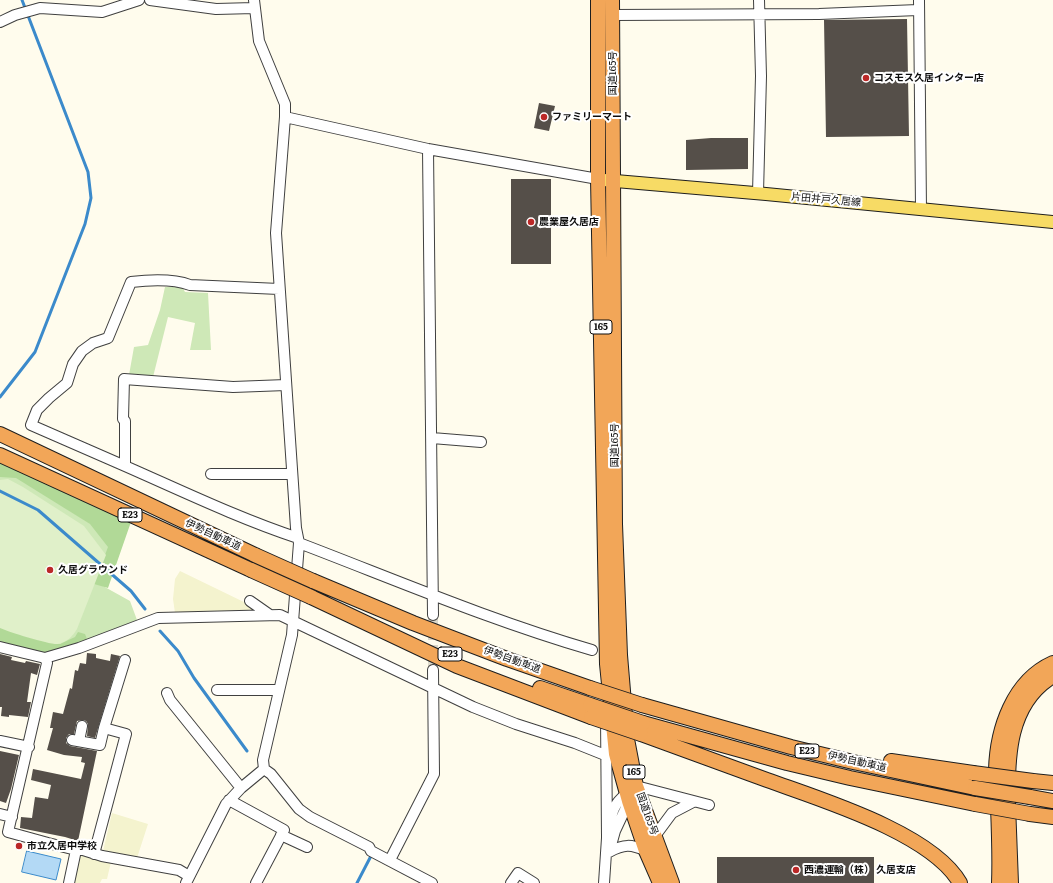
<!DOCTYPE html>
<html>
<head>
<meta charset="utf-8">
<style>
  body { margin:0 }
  canvas { display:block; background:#fffced }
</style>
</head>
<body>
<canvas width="1053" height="883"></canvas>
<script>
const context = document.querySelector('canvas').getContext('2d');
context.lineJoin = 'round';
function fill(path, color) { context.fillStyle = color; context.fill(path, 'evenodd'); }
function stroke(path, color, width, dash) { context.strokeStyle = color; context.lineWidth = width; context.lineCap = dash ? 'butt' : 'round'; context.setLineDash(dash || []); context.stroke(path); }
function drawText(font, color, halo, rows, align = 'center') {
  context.font = font + ' Literata,"Noto Sans JP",serif'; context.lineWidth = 4; context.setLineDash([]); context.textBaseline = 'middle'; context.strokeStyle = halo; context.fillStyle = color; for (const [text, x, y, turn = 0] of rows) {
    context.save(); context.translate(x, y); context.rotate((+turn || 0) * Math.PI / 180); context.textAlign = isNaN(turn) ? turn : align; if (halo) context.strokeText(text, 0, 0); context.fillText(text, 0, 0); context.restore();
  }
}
const farmland = new Path2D(`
  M180,571L248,604L253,610L175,613L173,599L175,579Z
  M112,813L148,824L137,858L103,851Z
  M80,855L111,862L107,879H102L100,883H74Z`);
const green = new Path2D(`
  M165,287H182L185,292L208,293L211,350H190L195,323L168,317L153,377L129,375L134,347L148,345L160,310Z
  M0,467L118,541L103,586L130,601L137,620L76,644L0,643Z`);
const forest = new Path2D(`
  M0,459L132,519L108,588L94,584L108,547L90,524L16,478L0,477Z
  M0,625L60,644L75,637L78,632L85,634L87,639C75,645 54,654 40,653C27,652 13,646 0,643Z`);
const pitch = new Path2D(`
  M8,479L23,487L84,526L106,555L77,629C73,636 67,642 58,644C50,645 9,632 0,628V480Z`);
const water = new Path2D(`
  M27,851L61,859L56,880L22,872Z`);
const stream = new Path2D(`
  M0,397L35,352L85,224L91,198L88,172L22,0
  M0,491L38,510L131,591L145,609
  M160,631L178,651L194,678L247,751
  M357,883L372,854`);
const building = new Path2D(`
  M907,19L909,136L826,137L824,20Z
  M539,103L555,106L549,131L534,128Z
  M711,138H748V169L686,170V140Z
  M511,179H551V264H511Z
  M87,653L96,654V658L110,661L111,654L120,656L95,738L87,736L88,724L86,721L83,720L77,721L74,734H69L66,738V743L70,746L97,751L78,841L65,837L20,828L21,817L32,818L35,797L48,799L51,785L31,780L33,769L81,779L85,763L81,762L82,757L64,755L47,750L53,728H50L53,712L63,714L70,688L72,689L75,670L78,671L80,663L86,664Z
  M0,654L12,657L11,660L25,663L26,661L40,664L37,675L31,673L27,702H31L28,717L9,715V717L1,716L2,707H0Z
  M0,751L19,755L11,789L6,803L0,801Z
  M717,857H874V883H717Z`);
const minorTunnel = new Path2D(`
  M433,615V670`);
const minor = new Path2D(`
  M150,0L216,9L254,8
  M254,0L259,41L285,104V117L276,233L296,528L299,543L292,635L263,760L264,769L271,774L299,809L310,817L369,847L371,851L432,883
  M919,0L921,209
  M613,15L819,14L918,10
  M0,22L15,15L40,8L102,12L139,0
  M285,117L428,149L598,179
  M428,149L433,615
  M758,193L761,76L759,0
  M286,385L233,387L124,379L123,419L125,421V466C182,491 238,518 298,538
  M432,438L481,442
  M125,466L31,425L37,410L49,398L67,383L73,364L82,351L93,343L108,338L131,282C148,280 174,279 190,285L279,289
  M211,474H292
  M299,543C396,580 492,621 592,650
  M250,601L270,615
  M0,647L45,658L79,648L158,618L280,615L473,707L516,724L575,743L605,755
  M45,658L47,663L8,832L48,843L76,850H83L102,856L179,870L189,876
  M217,690H279
  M167,693L170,700L241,788
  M104,728L125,660
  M72,740L100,745L104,728L126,734L94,854
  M0,741L29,747
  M79,741L82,726
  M636,786L709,805
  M229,800L284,830L256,883
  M0,814L12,817
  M610,822C613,806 618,800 631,790
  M281,835L307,847
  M655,836L672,813L693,802
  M610,849L615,831L630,799
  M609,852C624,844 631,844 646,851
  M390,860L434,774L433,670
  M69,883L76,850
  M186,883L226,804L241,788L264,769
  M511,883L518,873L534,883
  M604,883L607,838L606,717`);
const major = new Path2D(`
  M604,180L766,194L1053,222`);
const highway = new Path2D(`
  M598,0V179L607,664L616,754L629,801L646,851L660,883
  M612,0L615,524L620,655L627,739L636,786L672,883
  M0,434L255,555
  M0,455L251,570
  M313,581L413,623L507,659L590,688
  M311,597L457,666L591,717
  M540,688L590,705
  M642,705L791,747L853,762L975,788
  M643,723L787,763L850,778L975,804
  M641,734C683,749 725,765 767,780C819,799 932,833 960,883
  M891,761L973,773
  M1033,781L1053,783
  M1030,797L1053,801
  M1030,814L1053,817
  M999,883C1000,858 999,832 998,807C997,795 996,782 996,770C997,729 1013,681 1053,663
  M1011,883C1010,857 1009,830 1008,804C1007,758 1008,703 1053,676`);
const highwayBridge = new Path2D(`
  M255,555L313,581
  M251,570L311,597
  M590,688L642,705
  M590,705L643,723
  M591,717L641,734
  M973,773L1033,781
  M975,788L1030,797
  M975,804L1030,814`);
const markers = [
  [866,78,4,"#bb2827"],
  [544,117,4,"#bb2827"],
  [531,222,4,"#bb2827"],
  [50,570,4,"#bb2827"],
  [19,846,4,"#bb2827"],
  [796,870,4,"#bb2827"]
];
const shields = [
  [601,327,22],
  [130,515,24],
  [450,654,24],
  [807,751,24],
  [634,772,22]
];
const shieldNames = [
  ["165",601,327],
  ["E23",130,515],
  ["E23",450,654],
  ["E23",807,751],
  ["165",634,772]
];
const streetNames = [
  ["国道165号",613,73,-90],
  ["片田井戸久居線",826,200,5],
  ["国道165号",615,445,-90],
  ["伊勢自動車道",213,535,25],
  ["伊勢自動車道",512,660,20],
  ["伊勢自動車道",857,762,13],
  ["国道165号",647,814,70]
];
const poiNames = [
  ["コスモス久居インター店",874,78],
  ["ファミリーマート",552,117],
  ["農業屋久居店",539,222],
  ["久居グラウンド",58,570],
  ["市立久居中学校",27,846],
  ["西濃運輸（株） 久居支店",804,870]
];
fill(farmland, '#f4f3ce');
fill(green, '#cee8b7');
fill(forest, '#b1d997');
fill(pitch, '#e0f0c9');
fill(water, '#b3d9f5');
stroke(water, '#3b8acb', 1);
stroke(stream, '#3b8acb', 3);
fill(building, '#554f49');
stroke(minorTunnel, '#dbd8cb', 10, [10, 5]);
stroke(minor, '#404040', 12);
stroke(major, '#1e1e1e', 14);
stroke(highway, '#1e1e1e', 16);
stroke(minor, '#fff', 10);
stroke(major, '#f7db65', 12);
stroke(highway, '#f2a658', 14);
stroke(highwayBridge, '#1e1e1e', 16, []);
stroke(highwayBridge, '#f2a658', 14);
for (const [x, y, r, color] of markers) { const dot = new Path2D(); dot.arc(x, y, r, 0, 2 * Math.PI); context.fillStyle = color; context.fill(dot); stroke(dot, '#fff', 1.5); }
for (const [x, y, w] of shields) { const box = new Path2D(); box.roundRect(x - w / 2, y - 7, w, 14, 3); context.fillStyle = '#fff'; context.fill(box); stroke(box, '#0d0d0d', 1); }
drawText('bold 9px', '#0d0d0d', null, shieldNames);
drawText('10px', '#0d0d0d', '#fff', streetNames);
drawText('bold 10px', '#0d0d0d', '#fff', poiNames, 'left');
</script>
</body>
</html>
